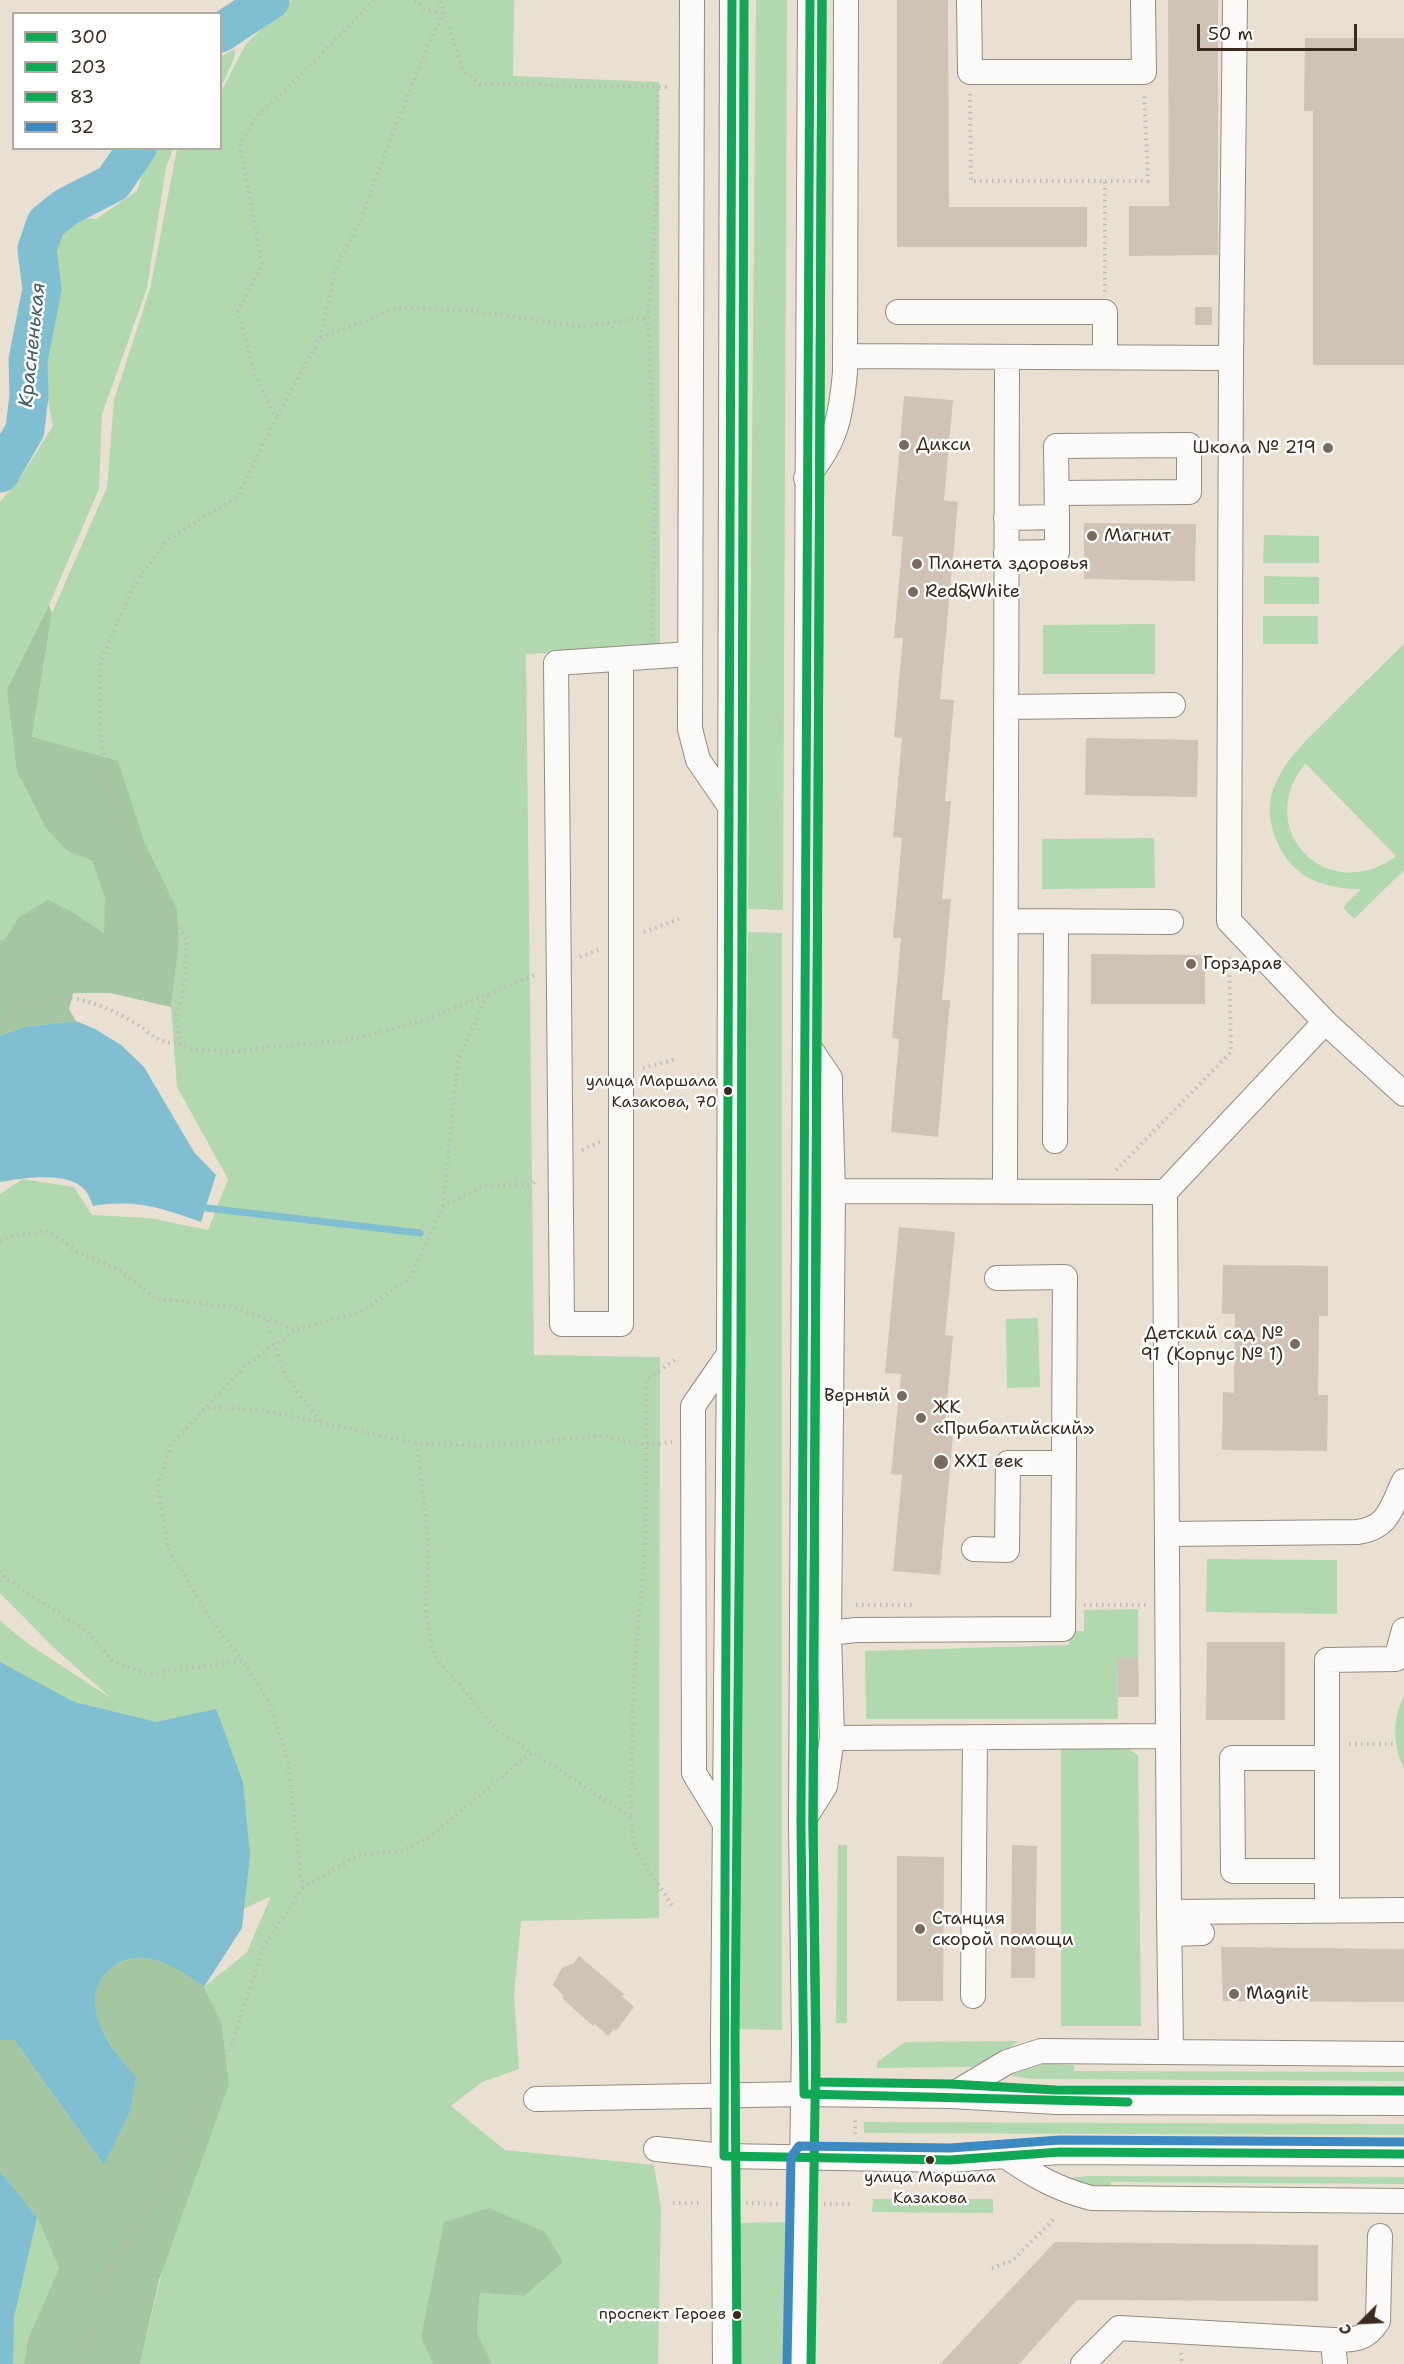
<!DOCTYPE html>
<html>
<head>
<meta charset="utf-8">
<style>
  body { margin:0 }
  #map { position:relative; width:1404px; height:2364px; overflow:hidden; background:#e9e0d2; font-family:"Shantell Sans",sans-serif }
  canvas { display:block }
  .legend { position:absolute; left:12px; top:12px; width:210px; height:138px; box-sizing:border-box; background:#fff; border:2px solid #b1aaa5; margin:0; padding:8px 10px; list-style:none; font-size:18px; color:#3b2a1e }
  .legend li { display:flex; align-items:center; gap:12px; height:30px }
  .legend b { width:30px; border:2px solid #b1aaa5 }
  .north { position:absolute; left:1332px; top:2292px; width:60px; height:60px; -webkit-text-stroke:4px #fff; paint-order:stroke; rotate:246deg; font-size:16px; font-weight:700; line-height:24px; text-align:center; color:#3b2a1e }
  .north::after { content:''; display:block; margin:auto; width:21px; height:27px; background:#3b2a1e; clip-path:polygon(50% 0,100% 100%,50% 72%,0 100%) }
  .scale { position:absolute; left:1197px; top:24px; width:160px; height:27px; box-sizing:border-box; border:3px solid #3b2a1e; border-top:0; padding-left:8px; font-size:18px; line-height:21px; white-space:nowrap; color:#3b2a1e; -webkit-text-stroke:4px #fff; paint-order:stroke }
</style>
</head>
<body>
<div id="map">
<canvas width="1404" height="2364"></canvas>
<ul class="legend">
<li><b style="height:8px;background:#10a855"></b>300</li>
<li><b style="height:8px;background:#10a855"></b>203</li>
<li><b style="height:8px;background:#10a855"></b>83</li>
<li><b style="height:8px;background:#3d8ac2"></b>32</li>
</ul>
<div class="north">С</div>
<div class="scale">50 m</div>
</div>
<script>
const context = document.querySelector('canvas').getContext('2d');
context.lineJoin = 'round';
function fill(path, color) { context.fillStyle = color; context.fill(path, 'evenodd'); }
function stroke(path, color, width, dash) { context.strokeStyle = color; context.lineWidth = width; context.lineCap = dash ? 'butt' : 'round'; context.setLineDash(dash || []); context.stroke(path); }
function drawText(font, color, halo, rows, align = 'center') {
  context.font = font + ' "Shantell Sans",sans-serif'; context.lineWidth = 5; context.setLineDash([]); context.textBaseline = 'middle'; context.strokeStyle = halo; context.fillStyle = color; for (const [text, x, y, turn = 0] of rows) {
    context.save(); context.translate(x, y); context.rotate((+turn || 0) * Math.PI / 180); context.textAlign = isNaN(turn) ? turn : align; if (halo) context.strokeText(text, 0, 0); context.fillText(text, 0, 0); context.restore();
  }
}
const green = new Path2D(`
  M292,0H514L513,76L659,82L660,649L526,654L534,1355L660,1357L659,1918L521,1921L514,1995L519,2069L482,2082L451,2106L505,2150L654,2165L661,2209L658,2364H492L477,2332L480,2293L524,2296L545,2232L421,2338L433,2364H140L221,2022L204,1987L247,1952L271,1896L106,1973L0,2029V1621L30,1645L112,1699L53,1647L0,1593V1194L22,1179L74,1187L92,1215L150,1218L208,1230L228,1179L177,1087L171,1007L179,941L177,910L144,841L32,738L52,613L107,487L114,400L150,289L177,149L220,148L221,92L246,44Z
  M756,0H787L783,910L748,909Z
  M235,49L234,59L221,87V56Z
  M150,149H173L166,168L147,288L102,414L99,489L49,605L7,689L67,851L92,861L106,897L104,933L76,914L20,917L5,939L0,940V502L22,475L53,426L40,357L53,306L55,285L50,257L51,238L82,218L96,219L137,191Z
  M1264,535L1319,536V563H1263Z
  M1264,576L1319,577V604H1264Z
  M1263,616H1318V644H1263Z
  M1155,624V674H1043V625Z
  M1404,644V870L1354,919L1343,907L1361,889C1332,889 1302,882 1285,856C1245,793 1293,753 1335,712C1358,689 1381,666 1404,644ZM1305,764H1306L1396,856C1328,907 1252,830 1305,764Z
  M1154,838L1155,888L1042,889V839Z
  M748,932L782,933V2030L739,2029Z
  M1038,1318L1040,1387L1007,1388L1006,1319Z
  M1207,1559L1337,1560V1614L1206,1612Z
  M1138,1609V1658L1117,1659L1118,1719H866L865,1651L1069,1645L1070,1631H1084V1610Z
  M1404,1696V1769C1393,1746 1392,1719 1404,1696Z
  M1125,1747L1138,1755L1141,2026H1061V1749Z
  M838,1845H847V2023H836Z
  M1019,2041L996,2057L971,2067L877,2068V2062L905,2042Z
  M1045,2064L1074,2065V2071L1404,2072V2081L1034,2079L1012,2076V2074Z
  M864,2122L1404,2124V2135L864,2133Z
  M0,2171L37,2217L59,2268L28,2339L24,2364H0Z
  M1088,2176L1404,2177V2184L1111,2182L1110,2190L1059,2179Z
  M873,2199H993V2213L872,2212Z
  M785,2222L783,2364H740L738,2223Z`);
const forest = new Path2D(`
  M49,605L52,613L32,737L118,761L144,841L177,909L179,942L171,1007L110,993H73L69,1009L76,1021L23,1027L0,1036V940L5,939L19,917L48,900L76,914L104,933L105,897L92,861L67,851L46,828L17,771L7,689Z
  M147,1957L179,1968L204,1987L221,2022L229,2084L159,2280L140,2364H24L28,2339L59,2268L37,2217L0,2171V2040H14L104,2165L135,2077C114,2051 76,2006 105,1974C117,1961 130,1958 147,1957Z
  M489,2208L545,2232L563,2262L524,2296L480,2293L477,2332L492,2364H433L421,2338L444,2222Z`);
const water = new Path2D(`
  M76,1021L95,1029L121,1045L144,1067L194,1152L216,1175L201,1222C161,1208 137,1199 93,1206C91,1201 88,1193 84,1189C67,1171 22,1178 0,1182V1036L23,1027Z
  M0,1662L74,1702L156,1722L216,1709L243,1782L250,1855L242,1928L204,1987C177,1967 138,1942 108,1971C99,1980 94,1991 95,2004C97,2032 118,2056 136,2077L130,2111L104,2165L14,2040H0Z
  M0,2171L37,2217L14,2317L13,2364H0Z`);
const stream = new Path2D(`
  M206,1208L420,1233`);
const river = new Path2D(`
  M220,33L270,0
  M0,473L25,430L29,395L28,360L42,289L37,249L46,223L66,207L113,183L137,148`);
const building = new Path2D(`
  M897,0H948L949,207H1087V247H897Z
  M1168,0H1218V255L1129,256V206H1169Z
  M1305,38H1404V365H1313V111H1304Z
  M1195,307H1212V325H1195Z
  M904,396L953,400L944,500L958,502L940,699L954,700L945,801H951L942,899H951L942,1000H950L938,1137L891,1132L899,1039L892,1038L901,938H893L902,838L893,837L902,738L894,737L903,638H894L903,537L892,536Z
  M1084,523L1196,524L1195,581L1084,579Z
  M1086,738L1198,740L1197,797L1085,795Z
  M1091,954L1205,955V1004H1091Z
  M899,1227L955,1232L945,1335L953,1336L944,1435L953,1436L940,1575L893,1571L902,1475L891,1474L901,1374L885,1373Z
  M1223,1265L1328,1266V1316H1319L1318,1395H1328L1327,1451L1222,1450L1223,1392L1234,1393L1235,1314H1222Z
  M1207,1642H1285V1720H1206Z
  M1117,1658H1138L1139,1697H1118Z
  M1012,1845L1037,1846L1035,1978H1011Z
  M897,1856L944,1857L943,2001H897Z
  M1221,1947L1404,1949V2002L1223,2001Z
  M579,1956L624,1994L622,1996L634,2007L616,2031L614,2029L608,2036L595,2024L593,2026L562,1998L564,1996L553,1985L562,1968L574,1963Z
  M1055,2242L1318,2245V2301L1077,2300L1019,2364H940Z`);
const path = new Path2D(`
  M374,0L283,93L260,112L240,144L262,265L238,311L255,376L276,417L238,496L166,541L134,585L101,660L100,728L107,783L164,908L187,939L184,988L176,1015L180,1044L194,1050L232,1051L349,1040L422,1021L537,974
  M415,0L426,10L444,13L463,69L480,84L671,87
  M970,94L971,181H1105V292
  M1105,181H1148L1144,92
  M320,338L337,265L362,217L393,132L429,43L444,13L440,0
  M277,416L320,338L398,308L466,310L582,327L648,317
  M652,636L655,497L648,317L655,228L658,88
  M644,932L679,919
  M580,957L601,949
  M0,1024C45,984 88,995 135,1023C156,1036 154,1042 180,1044
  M643,1068L677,1059
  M582,1150L600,1142
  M1116,1170L1231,1052L1229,955
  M443,1206L458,1060L487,995
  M0,1241L12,1236L49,1231L76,1251L119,1270L156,1299L233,1307L296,1330L360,1312L410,1278L443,1206L485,1185L532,1184L538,1179
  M267,1320L285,1375L320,1421
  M208,1407L262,1410L417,1443L484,1446L603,1436L646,1445L672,1442
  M417,1443L429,1552L425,1608L434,1655L499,1732L532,1752
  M0,1571L5,1578L85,1630L113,1661L145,1674L243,1661L268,1700L288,1761L302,1888L264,1946L232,2043L178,2164L113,2263L81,2364
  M856,1605H912
  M1084,1605H1146
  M242,1661L210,1618L168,1548L158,1485L171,1444L247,1364L296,1330
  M1349,1744H1396
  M302,1888L359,1855L402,1851L428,1838L532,1752L631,1817
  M672,1905L639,1856L633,1841L631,1817L633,1688L645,1549L647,1379L676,1359
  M855,2134V2118
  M673,2203H699
  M746,2203L781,2204
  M824,2204H853
  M992,2268L1012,2261L1054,2219
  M1181,2353L1182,2364`);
const minor = new Path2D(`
  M692,0L690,729L698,760L731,808
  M969,0L970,72H1144L1143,0
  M898,312H1105V357
  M846,356L1231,358L1235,0
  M1231,358L1229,921L1325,1022L1404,1094
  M806,478C836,443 841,417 845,372L846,0
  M1006,518L1057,517L1056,446L1189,445V492L1057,493
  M1006,553L1057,552V517
  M621,659V1324H562L556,663L690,654
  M1006,707L1173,705
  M1006,921L1171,922
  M1055,1141L1056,922
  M1005,1190L1007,357
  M833,1191L1165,1192L1325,1022
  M1165,1192L1169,1912
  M1167,1534L1357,1532C1389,1528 1391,1508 1404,1481
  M974,1549L1007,1550L1008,1463H1064
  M829,1633L856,1630L1063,1629L1065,1277L997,1278
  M832,1738L1168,1736
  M1327,1758H1232L1233,1871H1327
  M725,1824L694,1773L693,1406L729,1354
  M801,1824L825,1786L832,1738L829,1633L833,1191L830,1093V1078L805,1041
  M1327,1911V1660L1396,1659L1404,1630
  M1170,1934L1202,1933
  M973,1996L975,1738
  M1171,2052L1169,1912L1404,1910
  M950,2096L1007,2062L1041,2051L1404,2054
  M536,2099L804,2094L950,2096L1056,2102L1404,2103
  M656,2149L724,2156L950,2160L1060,2152L1404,2154
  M1004,2155C1032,2175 1057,2189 1091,2198L1404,2201
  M1333,2340C1354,2340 1366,2340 1378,2321L1380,2236
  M725,2364L723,2040L729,1354L732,0
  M799,2364L804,2040L801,1824L810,0
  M1083,2364L1119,2328L1333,2340L1335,2364`);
const bus1 = new Path2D(`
  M732,0L724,2156L950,2160L1060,2152L1404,2154
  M810,0L801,1824L804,2094L1128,2102`);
const bus2 = new Path2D(`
  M737,2364L735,2040L741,1354L744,0
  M811,2364L816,2040L813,1824L822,0`);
const bus3 = new Path2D(`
  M822,0L813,1824L816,2082L950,2084L1056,2090L1404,2091`);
const bus4 = new Path2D(`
  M787,2364L791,2157L799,2146L950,2148L1060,2140L1404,2142`);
const markers = [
  [904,445,6,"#786a5d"],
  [1328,448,6,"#786a5d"],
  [1092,536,6,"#786a5d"],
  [917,564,6,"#786a5d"],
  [913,592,6,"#786a5d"],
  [1191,964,6,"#786a5d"],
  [728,1091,5,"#3b2a1e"],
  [1295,1344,6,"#786a5d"],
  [902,1396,6,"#786a5d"],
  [921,1418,6,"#786a5d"],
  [941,1462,8,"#786a5d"],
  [920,1929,6,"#786a5d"],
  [1234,1994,6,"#786a5d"],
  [930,2160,5,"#3b2a1e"],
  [737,2315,5,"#3b2a1e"]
];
const busNames = [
  ["улица Маршала",717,1082],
  ["Казакова, 70",717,1103],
  ["улица Маршала",930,2178,"center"],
  ["Казакова",930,2199,"center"],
  ["проспект Героев",726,2315]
];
const poiNames = [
  ["Дикси",916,445],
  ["Школа № 219",1316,448,"right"],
  ["Магнит",1104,536],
  ["Планета здоровья",929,564],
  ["Red&White",925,592],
  ["Горздрав",1203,964],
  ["Детский сад №",1283,1334,"right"],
  ["91 (Корпус № 1)",1283,1355,"right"],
  ["Верный",890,1396,"right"],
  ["ЖК",933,1408],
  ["«Прибалтийский»",933,1429],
  ["XXI век",954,1462],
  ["Станция",932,1919],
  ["скорой помощи",932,1940],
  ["Magnit",1246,1994]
];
const waterNames = [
  ["Красненькая",33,345,-84]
];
fill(green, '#b1d8ae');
fill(forest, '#a4c7a2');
fill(water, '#7fbfd1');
stroke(stream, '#7fbfd1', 7);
stroke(river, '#7fbfd1', 39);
fill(building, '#d0c2b5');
stroke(minor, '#938c83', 26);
stroke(path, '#bfbbb8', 4, [1.5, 4.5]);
stroke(minor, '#fcfaf8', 24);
stroke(bus1, '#10a855', 9);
stroke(bus2, '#10a855', 9);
stroke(bus3, '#10a855', 9);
stroke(bus4, '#3d8ac2', 9);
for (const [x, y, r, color] of markers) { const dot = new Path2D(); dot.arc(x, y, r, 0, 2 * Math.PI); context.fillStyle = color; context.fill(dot); stroke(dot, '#fff', 2); }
drawText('16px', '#3b2a1e', '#fff', busNames, 'right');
drawText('18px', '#3b2a1e', '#fff', poiNames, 'left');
drawText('italic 20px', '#446065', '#fff', waterNames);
</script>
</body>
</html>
